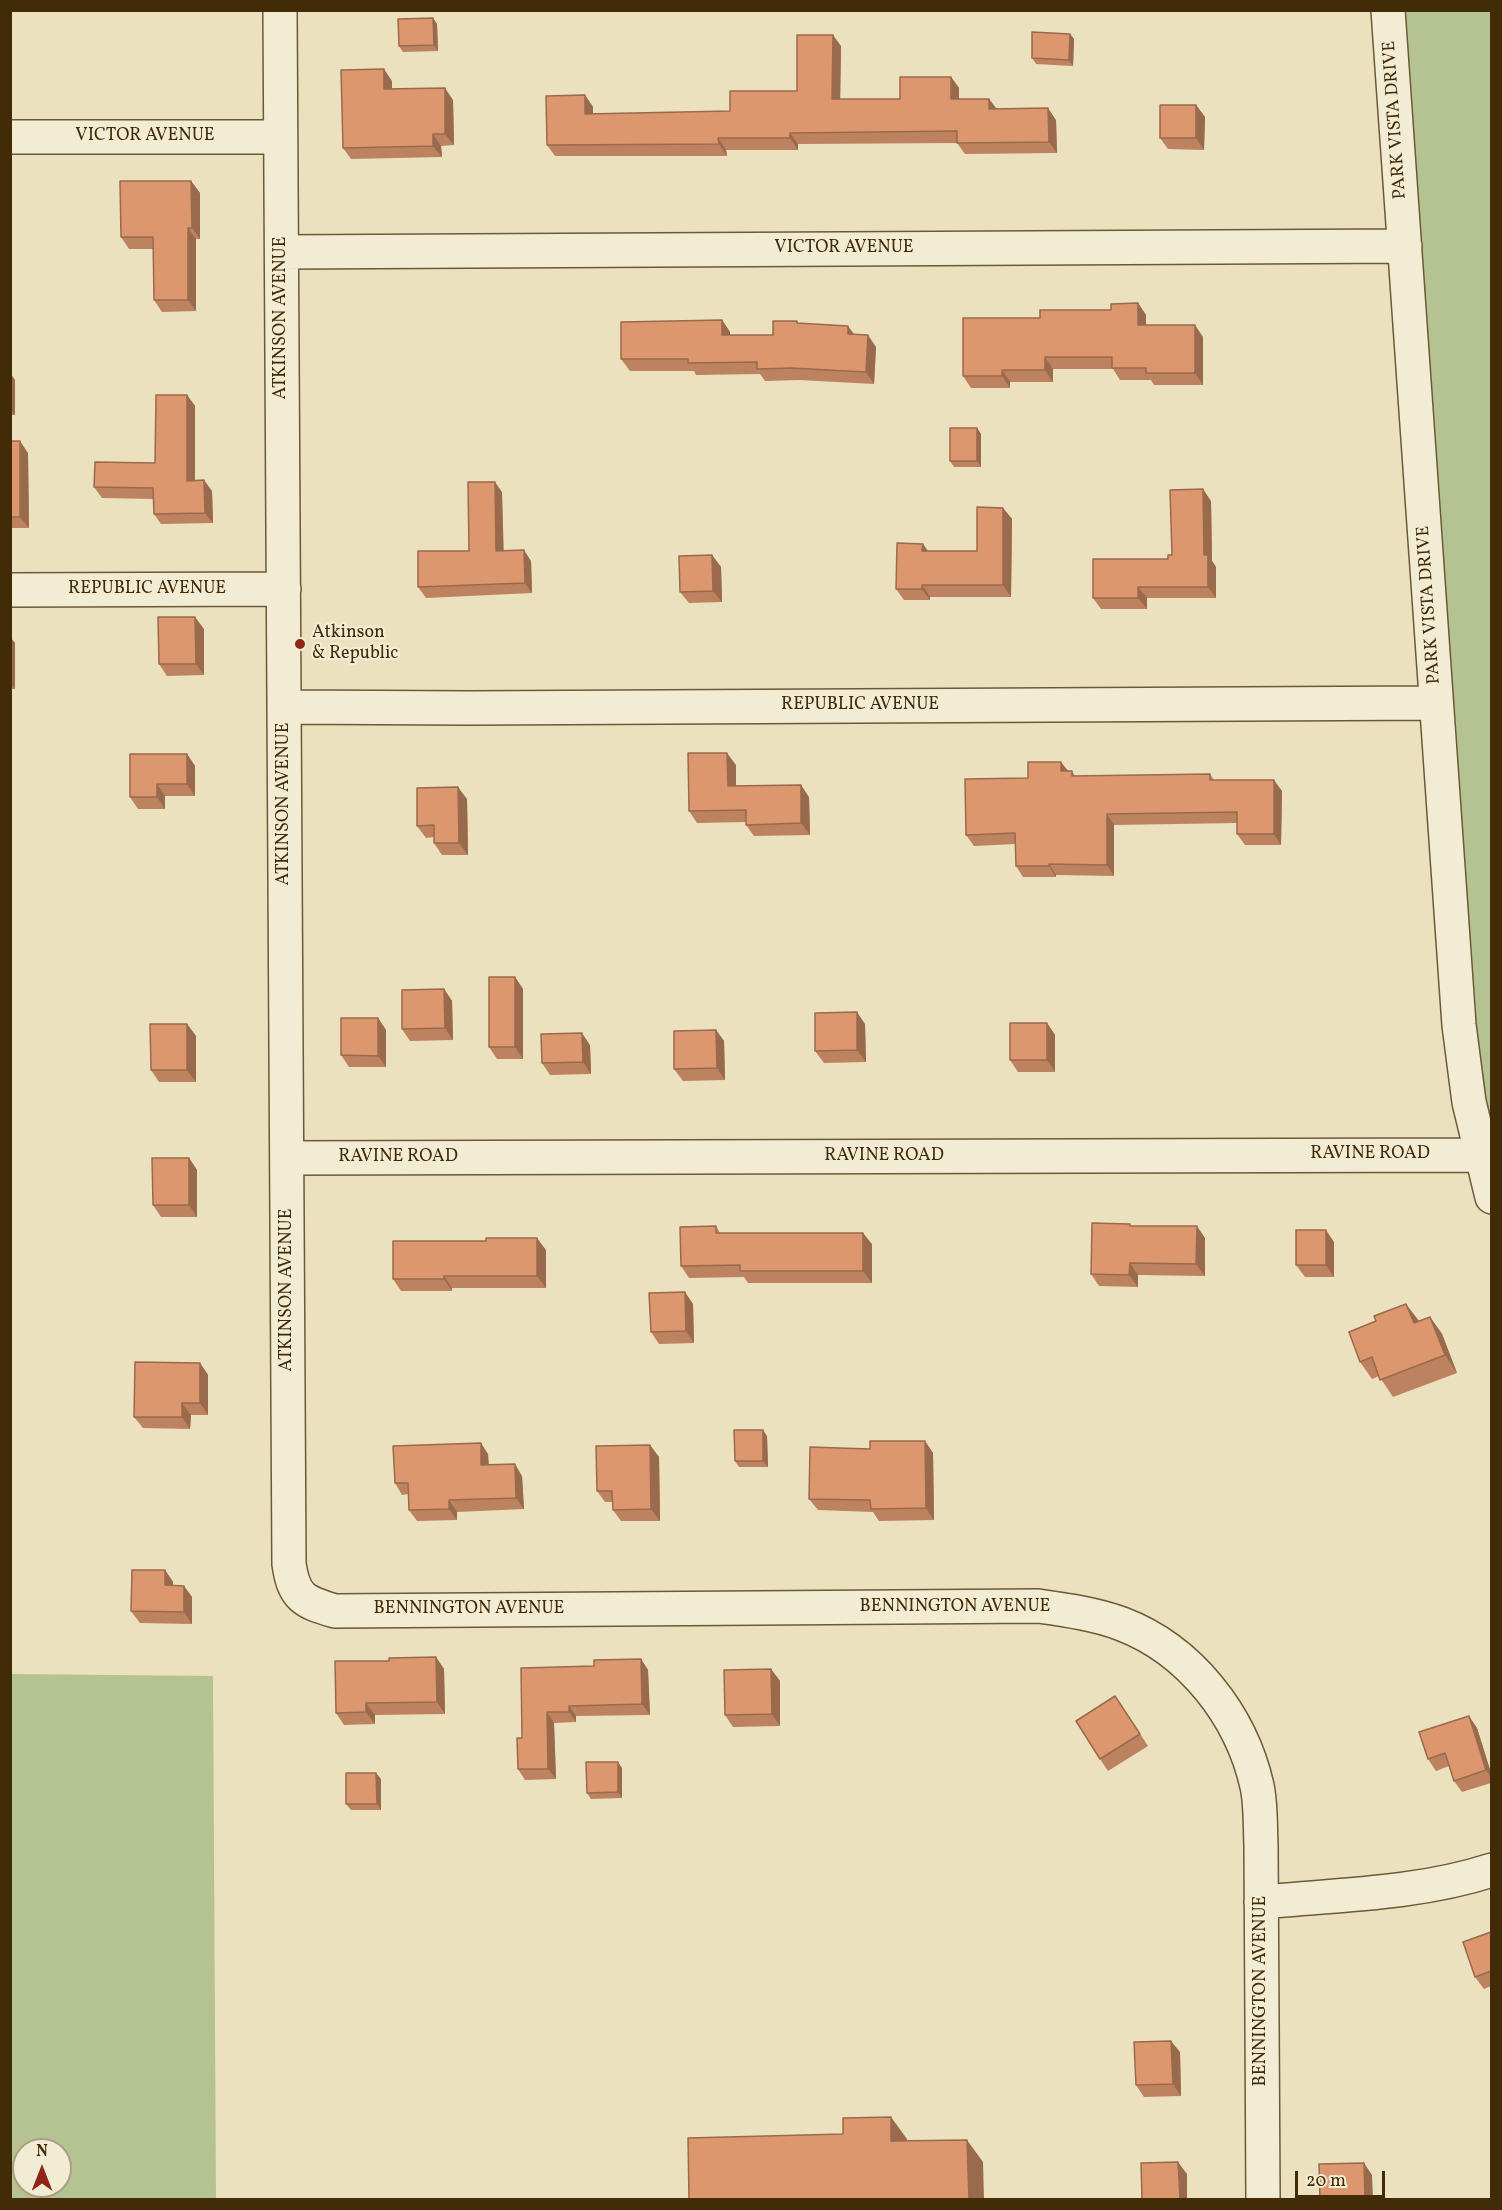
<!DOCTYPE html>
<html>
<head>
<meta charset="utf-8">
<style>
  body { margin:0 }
  #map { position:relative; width:1502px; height:2210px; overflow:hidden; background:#ebe1be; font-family:Vollkorn,serif }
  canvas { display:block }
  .frame { position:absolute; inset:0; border:12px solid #422c08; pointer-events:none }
  .north { position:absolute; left:12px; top:2138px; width:60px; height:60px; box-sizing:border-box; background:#f2ecd5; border:2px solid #ac9f83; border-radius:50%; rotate:0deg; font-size:16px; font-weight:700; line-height:24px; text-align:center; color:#422c08 }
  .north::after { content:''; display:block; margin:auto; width:21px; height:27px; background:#8f2418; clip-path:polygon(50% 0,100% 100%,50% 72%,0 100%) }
  .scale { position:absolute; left:1295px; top:2171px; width:90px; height:27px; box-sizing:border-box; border:3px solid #422c08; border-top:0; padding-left:8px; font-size:18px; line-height:21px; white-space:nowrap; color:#422c08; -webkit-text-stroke:4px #f2ecd5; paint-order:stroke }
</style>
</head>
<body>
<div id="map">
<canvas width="1502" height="2210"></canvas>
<div class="frame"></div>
<div class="north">N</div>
<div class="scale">20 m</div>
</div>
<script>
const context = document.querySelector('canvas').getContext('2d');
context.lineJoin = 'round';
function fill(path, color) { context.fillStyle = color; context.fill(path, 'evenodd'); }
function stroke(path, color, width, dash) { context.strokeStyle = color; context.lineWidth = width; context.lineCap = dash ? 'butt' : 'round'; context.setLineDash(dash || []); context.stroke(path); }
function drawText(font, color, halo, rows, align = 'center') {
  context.font = font + ' Vollkorn,serif'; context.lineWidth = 4.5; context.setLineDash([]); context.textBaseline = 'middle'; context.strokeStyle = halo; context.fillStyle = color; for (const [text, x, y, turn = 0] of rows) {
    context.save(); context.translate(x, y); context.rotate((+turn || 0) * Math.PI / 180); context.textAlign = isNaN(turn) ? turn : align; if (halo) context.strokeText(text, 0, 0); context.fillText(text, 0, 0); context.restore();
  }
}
const green = new Path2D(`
  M1388,11H1491V1197L1481,1155Z
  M11,1674L213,1676L216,2199H11ZM24,2150H60V2186H24Z`);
const street = new Path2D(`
  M280,10L289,1564C294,1598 304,1602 335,1611L1038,1606C1066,1610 1095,1614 1122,1624C1190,1650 1241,1715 1257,1786C1261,1804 1260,1825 1261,1845L1263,2200
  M1388,10L1459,1025L1469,1102L1492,1197
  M10,137H280
  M282,252L1405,246
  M10,590L284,589
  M285,707L470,708L1436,703
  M287,1158L1481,1155
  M1261,1902C1338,1895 1418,1894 1492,1870`);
const wall = new Path2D(`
  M433,18L437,24L438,51L403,52L399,46Z
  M1070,34L1074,39L1073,66L1036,64L1032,58Z
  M841,46L840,99H900L951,77L959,88V99H989L997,109L1056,120L1057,153L965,154L957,143L798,144V150H726L727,156H555L547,145L585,95L593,107V114L730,111L797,91Z
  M392,81V89L453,100L454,145L441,146L442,157L351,159L343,148Z
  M1196,105L1205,117L1204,150L1168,149L1160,138Z
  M191,181L200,193V239H196V311L162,312L154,300L153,249H129L121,237Z
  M1138,303L1146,315V325L1203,337V385H1154L1151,380H1120L1113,369H1053V382H1010V388H971L963,376L1040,318L1111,310Z
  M722,320L730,332V335H773L799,323L855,335L876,347L874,384L799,380L765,381L760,374L696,375L694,371H630L621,359Z
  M10,373L15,380V415H10Z
  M187,395L195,406V481L212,491L213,523L161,524L154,514V499L102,498L94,487L155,463Z
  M977,428L981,434V467H954L950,461Z
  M10,441L28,453L29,528H10Z
  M502,492L503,551L531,561L532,593L426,598L418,587L469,551Z
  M1211,501L1212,561L1216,567V598H1147V609H1101L1093,598L1168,559Z
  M1003,508L1012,519L1011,597H930V600H904L896,589L923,544L928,551H977Z
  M712,555L721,567L722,602L689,603L680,592Z
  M204,629V675L167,676L159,664Z
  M10,637L15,643V689H10Z
  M187,754L195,766V796H165V809H138L130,797Z
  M736,765V786L809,797L810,835L754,836L746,825V822L697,823L689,811Z
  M1068,771H1072L1075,776L1210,774L1214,780L1282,791L1281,845H1245L1237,834V823L1114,825V876L1056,875V877H1023L1016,866L1015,844L974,846L966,835L1028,778Z
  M467,799L468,855H442L434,843V837L426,838L417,826Z
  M515,977L523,989V1059H497L489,1047Z
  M444,989L452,1001L453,1040L410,1041L402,1029Z
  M378,1018L386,1030V1067H349L341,1055Z
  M1047,1023L1055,1035V1072H1018L1010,1060Z
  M187,1024L196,1036V1082H159L151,1070Z
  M865,1024L866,1062L824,1063L815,1051Z
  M716,1030L724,1041L725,1080L683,1081L674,1069Z
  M590,1045L591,1074L550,1075L542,1063Z
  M189,1158L197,1170V1217H161L153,1205Z
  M716,1226L720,1233L872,1244V1283H748L744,1277L689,1278L681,1266Z
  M1132,1226L1205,1238V1276L1138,1275V1287L1099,1286L1091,1274Z
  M1334,1242V1277H1305L1296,1265Z
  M546,1250V1288H452V1291H401L393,1279Z
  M693,1304L694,1343L659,1344L651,1332Z
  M1430,1317L1442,1334L1457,1373L1393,1397L1379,1376L1372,1379L1360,1362L1419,1321Z
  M200,1363L208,1375V1415H191L190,1429L143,1428L134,1417Z
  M767,1436L768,1467H739L735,1461Z
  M925,1441L933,1453L934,1520L879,1521L873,1512L818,1510L809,1499L870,1449Z
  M650,1445L659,1457L660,1521H621L613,1510V1502H605L597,1491Z
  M488,1454L489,1465L522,1476L524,1509L457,1512V1520L417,1521L409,1510L408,1494L402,1495L395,1483Z
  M165,1570L173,1582V1585L184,1586L192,1597V1624L140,1623L131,1611Z
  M436,1657L444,1669L445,1714L375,1715V1724L344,1725L336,1713L389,1661Z
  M641,1659L648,1670L650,1715L576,1716V1722L554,1723L556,1779L525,1780L518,1769L522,1738L521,1668L594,1666Z
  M771,1669L780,1681V1726L733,1727L725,1715Z
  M1115,1696L1148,1746L1108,1771L1100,1759Z
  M1477,1728L1491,1773V1783L1462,1792L1454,1781L1449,1766L1436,1771L1428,1759Z
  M622,1768V1798L591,1799L587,1793Z
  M381,1779V1810H351L346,1804Z
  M1491,1932V1986L1484,1989L1475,1977Z
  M1180,2052L1181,2096L1144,2097L1136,2085Z`);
const shadedWall = new Path2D(`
  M433,18L437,24L438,51L434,45Z
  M1070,34L1074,39L1073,66L1069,60Z
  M833,35L841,46L840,110L832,99Z
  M384,69L392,81V100L384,89Z
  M951,77L959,88V110L951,99Z
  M445,88L453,100L454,145L445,134Z
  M585,95L593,107V125L585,114Z
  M989,99L997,110L989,109Z
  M1196,105L1205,117L1204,150L1196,138Z
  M1048,108L1056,120L1057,153L1049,142Z
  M790,133L798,144V150L790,138Z
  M433,134L441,146L442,157L433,146Z
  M718,138L726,150L727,156L719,144Z
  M191,181L200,193V239L192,228Z
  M188,228L196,239V311L188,300Z
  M1138,303L1146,315V337L1138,325Z
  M722,320L730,332V347L722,335Z
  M1195,325L1203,337V385L1195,373Z
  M848,326L856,337L848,334Z
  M868,335L876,347L874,384L866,372Z
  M1045,357L1053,369V382L1045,370Z
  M1002,370L1010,382V388L1002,376Z
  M10,373L15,380V415L10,409Z
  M187,395L195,406V491L187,481Z
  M977,428L981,434V467L977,461Z
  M20,441L28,453L29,528L20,517Z
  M204,480L212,491L213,523L205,513Z
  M495,482L502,492L504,561L496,551Z
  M1203,489L1211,501L1212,561L1216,567V598L1208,587L1204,555Z
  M1003,508L1012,519L1011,597L1003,585Z
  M923,544L931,556L922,551Z
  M524,550L531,561L532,593L525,583Z
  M712,555L721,567L722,602L713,591Z
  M922,585L930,597V600L922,589Z
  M1138,587L1147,598V609L1138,598Z
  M195,617L204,629V675L196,664Z
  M10,637L15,643V689L10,683Z
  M727,753L736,765V798L728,786Z
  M187,754L195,766V796L187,784Z
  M1061,762L1069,772L1061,771Z
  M1274,780L1282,791L1281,845L1274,834Z
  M157,784L165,796V809L157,797Z
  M801,785L809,797L810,835L801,823Z
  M458,787L467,799L468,855L459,843Z
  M1107,814L1114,825V876L1107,865Z
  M1049,864L1056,875V877L1049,866Z
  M515,977L523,989V1059L515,1047Z
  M444,989L452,1001L453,1040L445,1028Z
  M857,1012L865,1024L866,1062L857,1050Z
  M378,1018L386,1030V1067L378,1056Z
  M1047,1023L1055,1035V1072L1047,1060Z
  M187,1024L196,1036V1082L187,1070Z
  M716,1030L724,1041L725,1080L717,1068Z
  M582,1033L590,1045L591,1074L583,1062Z
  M189,1158L197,1170V1217L189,1205Z
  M1197,1226L1205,1238V1276L1196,1264Z
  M1326,1230L1334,1242V1277L1326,1265Z
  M863,1233L872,1244V1283L863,1271Z
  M537,1238L546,1250V1288L537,1276Z
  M1130,1263L1138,1275V1287L1129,1275Z
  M444,1276L452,1288V1291L444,1279Z
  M685,1292L693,1304L694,1343L686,1331Z
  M1406,1304L1419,1321L1414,1323Z
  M1430,1317L1442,1334L1457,1373L1445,1355Z
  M200,1363L208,1375V1415L200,1403Z
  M182,1403L191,1415L190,1429L182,1417Z
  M763,1430L767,1436L768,1467L763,1461Z
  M925,1441L933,1453L934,1520L926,1508Z
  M481,1443L488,1454L489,1476L481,1465Z
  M650,1445L659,1457L660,1521L651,1509Z
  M515,1464L522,1476L524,1509L516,1498Z
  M449,1500L457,1512V1520L449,1509Z
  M165,1570L173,1582V1597L165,1585Z
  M184,1586L192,1597V1624L184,1612Z
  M436,1657L444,1669L445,1714L437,1702Z
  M641,1659L648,1670L650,1715L642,1704Z
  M771,1669L780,1681V1726L772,1714Z
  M366,1703L375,1715V1724L366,1712Z
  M569,1706L576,1716V1722L569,1712Z
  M547,1712L554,1723L556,1779L548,1769Z
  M1469,1716L1477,1728L1491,1773V1778L1486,1770Z
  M618,1762L622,1768V1798L618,1792Z
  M376,1773L381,1779V1810L377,1804Z
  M1171,2041L1180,2052L1181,2096L1173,2084Z
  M891,2117L907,2139V2164L891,2141Z
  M967,2140L983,2162L984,2199H969Z
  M1178,2162L1187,2174V2199H1180Z
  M1364,2163L1372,2175L1373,2199H1365Z`);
const building = new Path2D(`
  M433,18L434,45L399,46L398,19Z
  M1032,32L1070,34L1069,60L1032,58Z
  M797,35H833L832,99H900V77H951V99H989V109L1048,108L1049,142L957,143V131L790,133V138H718L719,144L547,145L546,96L585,95V114L730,111V91H797Z
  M384,69V89L445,88V134H433V146L343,148L341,70Z
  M1160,105H1196V138H1160Z
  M120,181H191L192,228H188V300H154L153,237H121Z
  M1138,303V325H1195V373H1146V368H1112V357H1045V370H1002V376H963V318H1040V310H1111V304Z
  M722,320V335H773V321H797V323L848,326V334L868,335L866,372L791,368L757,369V362L688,363V359H621V322Z
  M156,395H187V481L204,480L205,513L154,514L153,488L94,487L95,462L155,463Z
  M950,428H977V461H950Z
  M10,441H20V517H10Z
  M468,482H495L496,551L524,550L525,583L418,587V551H469Z
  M1203,489L1204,555H1208V587H1138V598H1093V559H1168V555H1172L1170,490Z
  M977,507L1003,508V585H922V589H896L897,543L923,544L922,551H977Z
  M712,555L713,591L680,592L679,556Z
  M158,617H195L196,664H159Z
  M688,753H727L728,786L801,785V823L746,825V810L689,811Z
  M130,754H187V784H157V797H130Z
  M1028,762H1061V771H1072V776L1210,774V780H1274V834H1237V812L1107,814V865L1049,864V866H1016L1015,833L966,835L965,779L1028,778Z
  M458,787L459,843H434V825L417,826V788Z
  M489,977H515V1047H489Z
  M444,989L445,1028L402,1029V990Z
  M857,1012V1050L815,1051V1013Z
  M341,1018H378V1056L341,1055Z
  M1010,1023H1047V1060H1010Z
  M150,1024H187V1070H151Z
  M716,1030L717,1068L674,1069V1031Z
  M582,1033L583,1062L542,1063L541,1034Z
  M152,1158H189V1205H153Z
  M1092,1223L1130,1224V1226H1197L1196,1264L1130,1263L1129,1275L1091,1274Z
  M716,1226V1233H863V1271H740V1265L681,1266L680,1227Z
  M1296,1230H1326V1265H1296Z
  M486,1238H537V1276H444V1279H393V1241H486Z
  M685,1292L686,1331L651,1332L649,1293Z
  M1406,1304L1414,1323L1430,1317L1445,1355L1380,1380L1372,1357L1360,1362L1349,1332L1376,1321L1374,1316Z
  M135,1362L200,1363V1403H182V1417H134Z
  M734,1430H763V1461H735Z
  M870,1441H925L926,1508L871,1509L870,1500L809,1499L810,1447L870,1449Z
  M481,1443V1465L515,1464L516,1498L449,1500V1509L409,1510L408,1483H395L393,1446Z
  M650,1445L651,1509L613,1510L612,1491H597L596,1446Z
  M132,1570H165V1585L184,1586V1612L131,1611Z
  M436,1657L437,1702L366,1703V1712L336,1713L335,1661H389V1658Z
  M641,1659L642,1704L569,1706V1712H547L548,1769H518L517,1738H522L521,1668L594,1666V1660Z
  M771,1669L772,1714L725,1715L724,1670Z
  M1115,1696L1140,1734L1100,1759L1076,1721Z
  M1469,1716L1486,1770L1454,1781L1445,1753L1428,1759L1419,1732Z
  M586,1762H618V1792L587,1793Z
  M346,1773H376L377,1804H346Z
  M1491,1932V1971L1475,1977L1463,1942Z
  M1171,2041L1173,2084L1136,2085L1134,2042Z
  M891,2117V2141L967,2140L969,2199H689L688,2138L843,2134V2118Z
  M1178,2162L1180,2199H1142L1141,2163Z
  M1364,2163L1365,2199H1320L1319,2164Z`);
const markers = [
  [300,644,6,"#8f2418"]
];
const streetNames = [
  ["PARK VISTA DRIVE",1396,120,-94],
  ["VICTOR AVENUE",145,137],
  ["VICTOR AVENUE",844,249],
  ["ATKINSON AVENUE",282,318,-90],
  ["REPUBLIC AVENUE",147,590],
  ["PARK VISTA DRIVE",1430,605,-94],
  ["REPUBLIC AVENUE",860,706],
  ["ATKINSON AVENUE",285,804,-90],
  ["RAVINE ROAD",1370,1155],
  ["RAVINE ROAD",884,1157],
  ["RAVINE ROAD",398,1158],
  ["ATKINSON AVENUE",288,1290,-90],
  ["BENNINGTON AVENUE",955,1608],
  ["BENNINGTON AVENUE",469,1610],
  ["BENNINGTON AVENUE",1262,1991,-90]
];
const poiNames = [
  ["Atkinson",312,634],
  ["& Republic",312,655]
];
fill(green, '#b5c393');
stroke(street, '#6c5936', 36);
stroke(street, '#f2ecd5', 33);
fill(wall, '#bd825f');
fill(shadedWall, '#9a6a4d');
fill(building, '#dc976e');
stroke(building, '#9a6a4d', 1.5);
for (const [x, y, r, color] of markers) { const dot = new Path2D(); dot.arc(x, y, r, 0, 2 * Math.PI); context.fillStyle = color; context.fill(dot); stroke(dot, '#f2ecd5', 2); }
drawText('18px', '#422c08', '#f2ecd5', streetNames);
drawText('18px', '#422c08', '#f2ecd5', poiNames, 'left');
</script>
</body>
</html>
